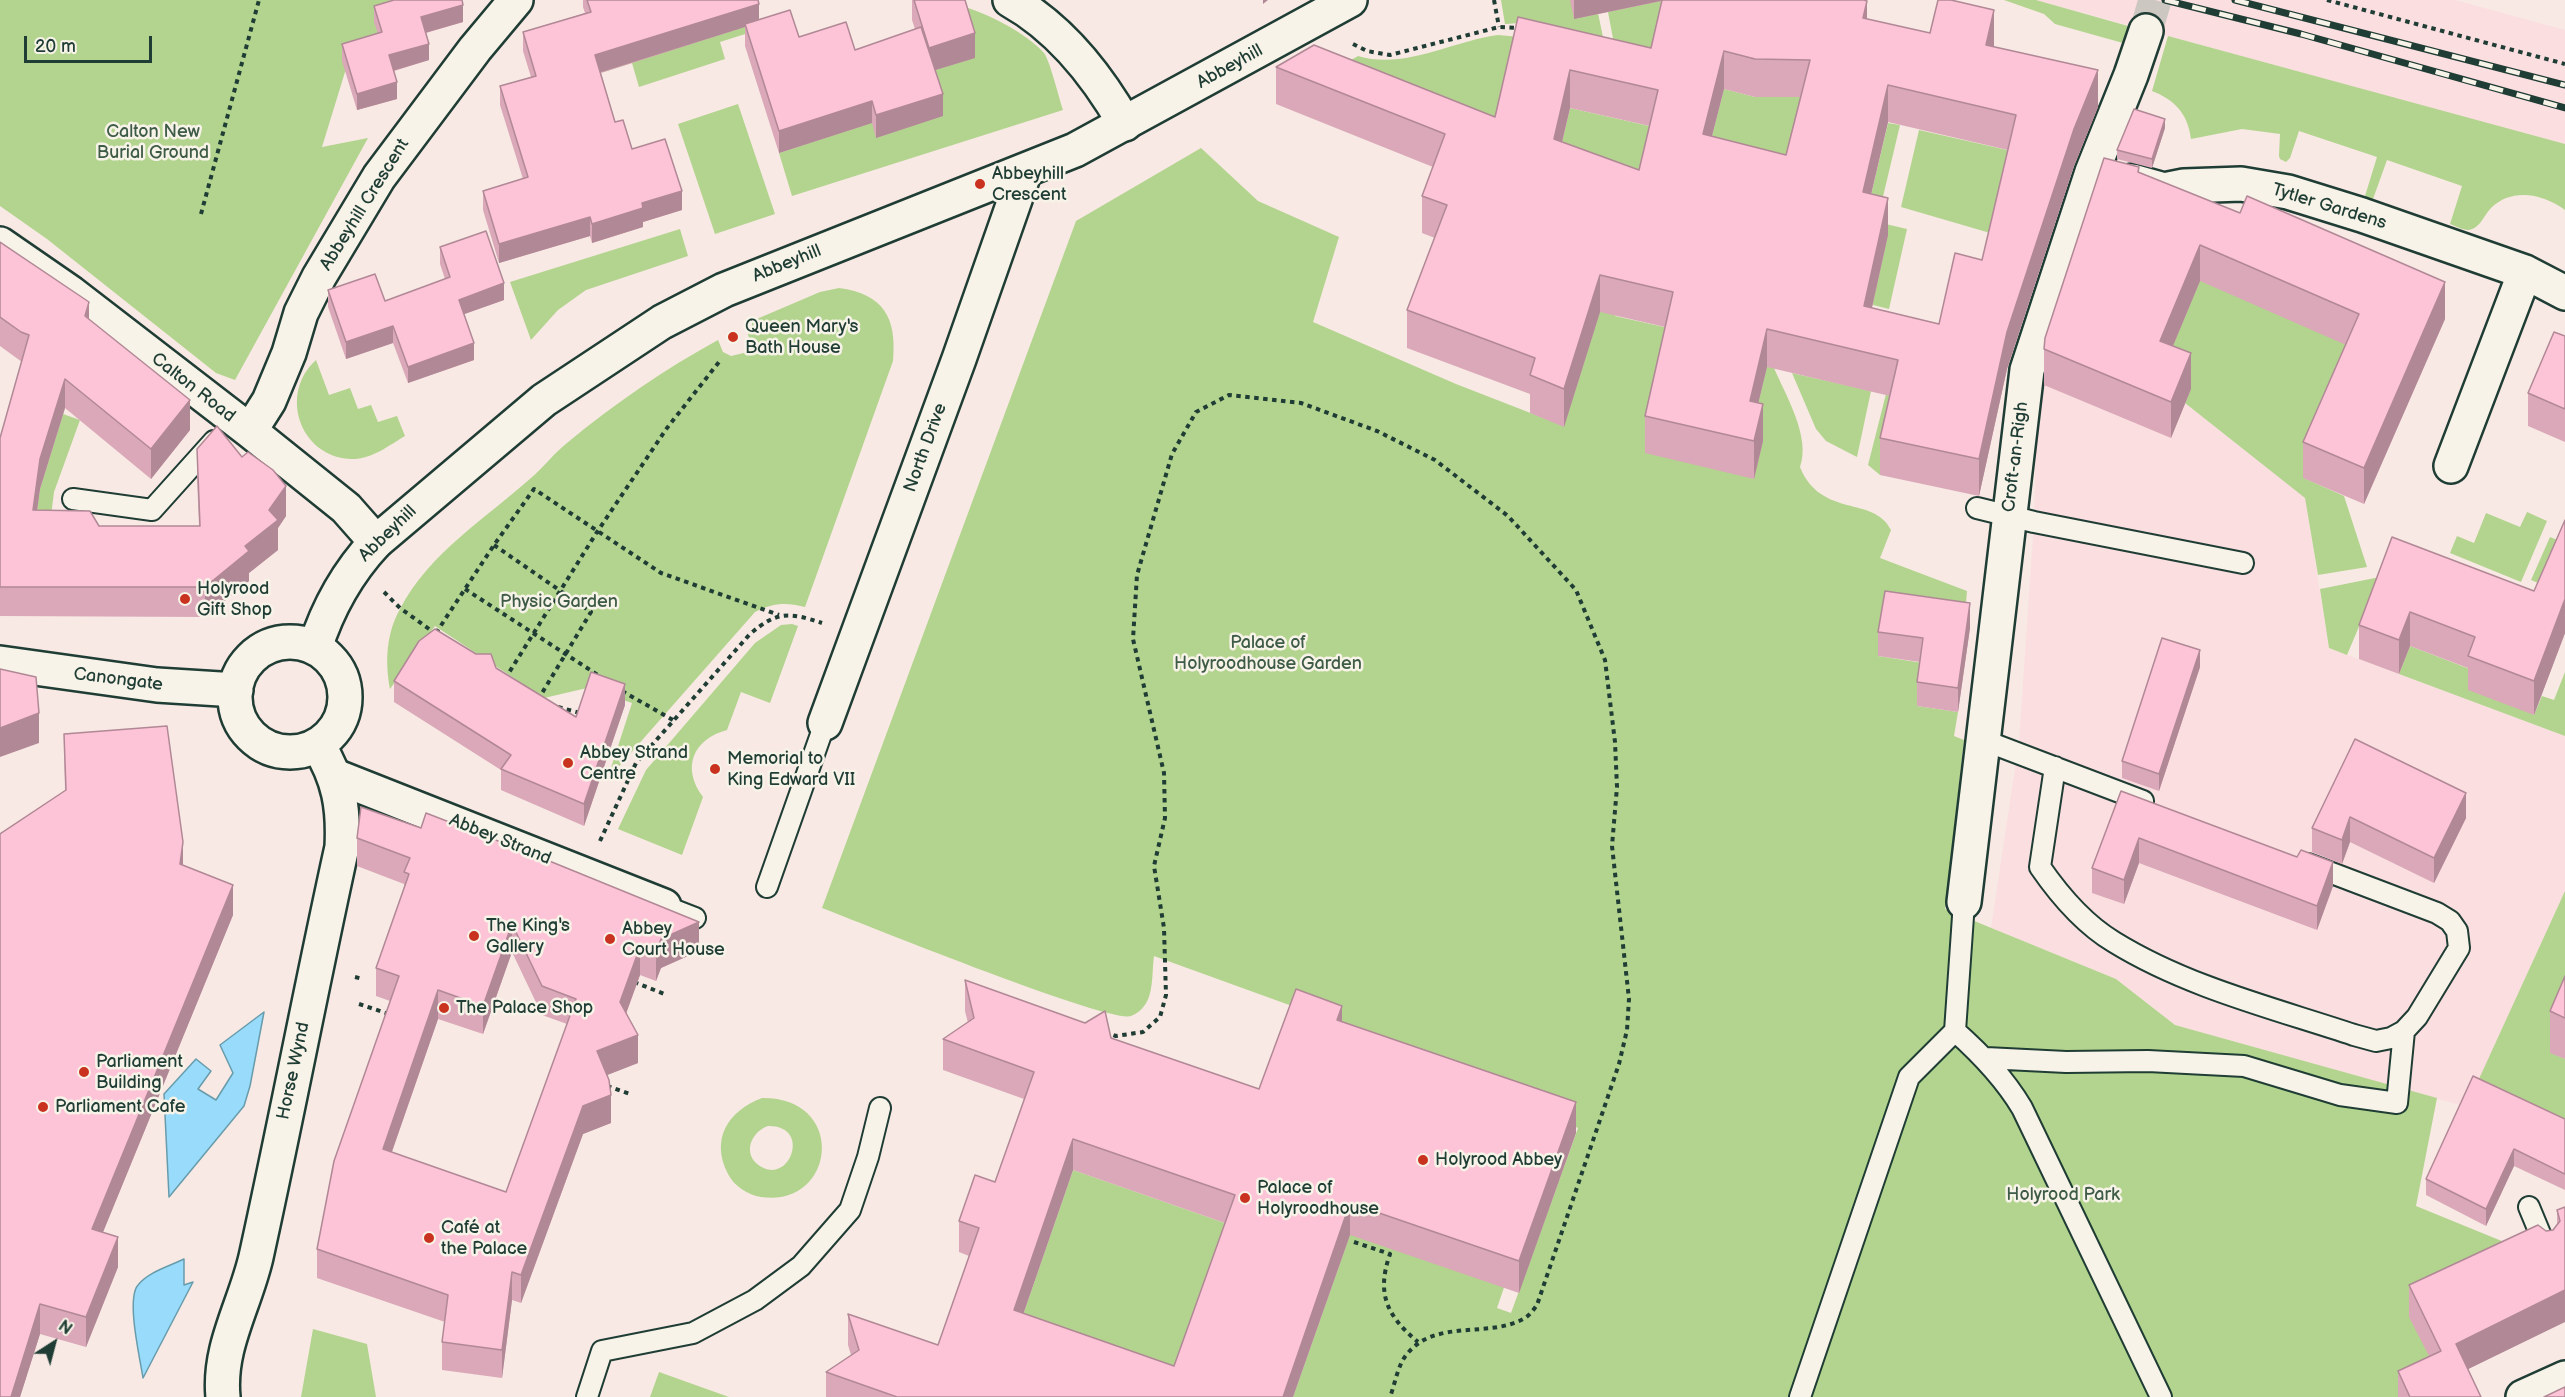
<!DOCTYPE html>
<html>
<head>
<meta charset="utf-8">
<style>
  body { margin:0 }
  #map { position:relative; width:2565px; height:1397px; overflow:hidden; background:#f8e9e4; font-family:"Balsamiq Sans",sans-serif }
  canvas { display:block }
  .north { position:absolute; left:24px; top:1313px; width:60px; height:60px; -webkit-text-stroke:4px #f7f3e8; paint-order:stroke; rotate:36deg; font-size:16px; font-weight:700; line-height:24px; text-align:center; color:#1f3d34 }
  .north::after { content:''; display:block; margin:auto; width:21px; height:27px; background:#1f3d34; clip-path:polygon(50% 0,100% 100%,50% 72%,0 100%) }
  .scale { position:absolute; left:24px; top:36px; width:128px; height:27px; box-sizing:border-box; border:3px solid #1f3d34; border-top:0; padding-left:8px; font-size:18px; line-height:21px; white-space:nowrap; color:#1f3d34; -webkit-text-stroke:4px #f7f3e8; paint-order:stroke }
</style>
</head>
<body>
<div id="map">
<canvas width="2565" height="1397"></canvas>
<div class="north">N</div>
<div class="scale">20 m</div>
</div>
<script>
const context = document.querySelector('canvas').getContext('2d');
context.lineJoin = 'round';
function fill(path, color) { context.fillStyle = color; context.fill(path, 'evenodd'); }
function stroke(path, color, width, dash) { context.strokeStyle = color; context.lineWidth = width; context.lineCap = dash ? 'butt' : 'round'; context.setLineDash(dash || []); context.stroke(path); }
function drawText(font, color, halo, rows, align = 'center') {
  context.font = font + ' "Balsamiq Sans",sans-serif'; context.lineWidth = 5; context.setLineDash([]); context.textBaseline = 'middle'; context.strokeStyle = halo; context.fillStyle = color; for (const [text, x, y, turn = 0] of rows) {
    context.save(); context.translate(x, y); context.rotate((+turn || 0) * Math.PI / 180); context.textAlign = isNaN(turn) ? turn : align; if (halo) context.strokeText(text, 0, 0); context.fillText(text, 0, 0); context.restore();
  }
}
const built = new Path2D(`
  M2036,0H2455L2565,30V191L2226,52Z
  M2113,198L2190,389L2185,403L2305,498L2329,648L2565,736V891L2467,1107L2175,1025L2116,979L1991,928L2019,742L2034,522L2037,382Z`);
const green = new Path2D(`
  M0,0H411L382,49L345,72L322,147L368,138L235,380L216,373L47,239L0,206Z
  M1501,0H1570L1598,13L1604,42L1520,23L1505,24Z
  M1613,0H1671L1669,69L1615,49L1608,12L1615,10Z
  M2004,0H2036L2128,26L2123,43L2055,24L2044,14Z
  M958,5C983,11 1027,33 1044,53C1050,61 1059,98 1063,110L792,196L779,153L824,138L929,72Z
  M714,24L761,29L720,42L725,59L639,87L632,63L604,72L598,53Z
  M1498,35L1554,40L1518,54L1495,155L1314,82L1358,56C1405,70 1452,41 1498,35Z
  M2168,36L2565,144V210C2544,194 2512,187 2491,208C2484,215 2480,229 2468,230C2463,230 2455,226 2450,224L2462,186L2387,160L2373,199L2365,196L2377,157L2299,131L2290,158L2286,162L2280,159L2279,156L2280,134L2242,129L2191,139C2188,114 2175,100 2152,91Z
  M1806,64L1786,192L1703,171L1724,89L1755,97H1768Z
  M738,104L775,214L715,234L678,124Z
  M1570,108L1658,128L1615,316L1673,329L1750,438L1767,366L1774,368C1786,396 1811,437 1800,467C1821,519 1874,495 1891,530L1880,558L1967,591L1964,627L1878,656L1923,663L1917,706L1958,712L1954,736L1964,740L1945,909L2116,979L2175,1025L2437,1098L2416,1206L2536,1255L2441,1382L2409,1397H1293L1360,1206L1513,1261L1497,1308L1511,1313L1578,1128L1397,1044L1154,956C1151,977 1156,1006 1131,1016C1110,1024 861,923 822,908L1076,221L1201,148L1258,201L1339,237L1313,322L1456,384L1564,426L1554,176Z
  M1888,123L1900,125L1877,222L1907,229L1889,309L1873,305L1863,229Z
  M1919,130L2016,152L1997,235L1901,207Z
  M2226,215L2359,350L2304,478L2344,496L2367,567L2318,575L2305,498L2185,403L2190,390L2160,377Z
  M680,229L688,256L586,290L558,310L531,340L510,282Z
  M839,288C884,294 897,318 893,361L805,607C785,602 773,603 755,612L607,780L632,703L587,688L544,698L435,626L390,689C385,662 386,634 400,609C429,553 485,519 531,478C544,467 554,453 567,443C614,404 665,369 718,340L723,352L731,356L752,351L748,334L752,327V321L820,292Z
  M316,360L329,395L350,388L358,409L371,405L378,422L397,416L405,436C388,446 371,460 350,459C299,456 279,393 316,360Z
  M1792,373L1871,391L1857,457L1826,441L1816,429Z
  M1886,394L1899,397L1880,475L1868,465Z
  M63,414L80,420L54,492L49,532L31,551L40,489Z
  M2527,512L2547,521L2521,582L2450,553L2457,536L2474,543L2486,513L2520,527Z
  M2550,537L2565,543V594L2531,580Z
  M2380,577L2347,655L2329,648L2320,589Z
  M792,624L798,626L770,703L741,692L727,730C693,739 681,768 703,797L682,855L618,829L646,770L755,643L781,625Z
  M2410,646L2475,671L2534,715L2542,696L2554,700L2565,672V736L2399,674Z
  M2565,891V1018L2550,1052L2565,1059V1136L2473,1092Z
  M762,1098C848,1097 836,1208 761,1197C748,1195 734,1186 728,1174C710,1139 728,1111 762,1098ZM768,1126C814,1125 788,1191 756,1163C743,1150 753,1131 768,1126Z
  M1073,1170L1242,1229L1184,1397L1014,1341Z
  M313,1329L367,1344L376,1397H301Z
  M659,1372L729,1397H650Z`);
const water = new Path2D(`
  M264,1012L250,1086L244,1106L169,1197L164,1094L196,1059L211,1071L198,1089L216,1100L233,1073L220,1045Z
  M184,1259V1285L193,1282L143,1378C140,1358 126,1299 138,1285C148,1272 170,1266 184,1259Z`);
const streetTunnel = new Path2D(`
  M2146,31L2155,0`);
const path = new Path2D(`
  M1494,0L1499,27
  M2327,0L2565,64
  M1353,44L1367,51L1390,55L1499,27L1520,28
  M201,214L259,0
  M494,545L591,612L539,698
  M465,589L601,677
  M384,592L400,608L436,634
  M436,633L494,545L534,489L661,573L779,615
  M505,679L597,532L667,428L719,362
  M622,691L673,720
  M558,707L580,713
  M600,841L636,763L750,634C777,611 789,612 822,623
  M355,977L363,979
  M634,982L667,995
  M359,1004L389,1014
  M1105,1032L1116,1036L1143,1032L1160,1017L1166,995L1164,928L1154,866L1165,818L1164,773L1133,639L1137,575L1172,454L1196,412L1229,395L1301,403L1377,431L1435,460L1508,516L1576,590L1605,660L1615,742L1617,787L1612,846L1629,999L1627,1030L1619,1064L1537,1305C1534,1309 1530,1315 1525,1318C1489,1339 1436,1318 1407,1354C1398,1364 1395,1384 1390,1397
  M607,1086L630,1094
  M1354,1242L1390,1254C1376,1294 1387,1316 1418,1342`);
const lane = new Path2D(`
  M73,499L152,510L214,441
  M1977,508L2034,522L2243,563
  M1983,740L2143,801
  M2055,767L2040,867C2060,896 2084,924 2114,942C2187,987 2273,1008 2354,1035L2376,1041L2391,1038L2404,1031L2417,1017L2459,948L2457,931L2450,921L2437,913L2308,864
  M767,887L825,723
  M664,906L695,918
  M1955,1031C1982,1055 2004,1078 2022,1108L2161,1397
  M1986,1058L2066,1062L2148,1061L2244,1066L2340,1095L2397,1103L2404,1031
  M2529,1207L2546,1248
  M587,1397L602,1351L693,1333L755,1300L801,1266L850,1210L868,1157L880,1108
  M1800,1397L1909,1077L1955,1031L1964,902`);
const street = new Path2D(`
  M1010,0C1060,28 1097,75 1125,124
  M2132,181L2164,190L2184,186L2241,184L2288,192L2362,215L2525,272L2565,293
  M0,244L71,293L250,431L346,508L376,542
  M250,431L269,401L289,353L301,313L319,277L379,177L475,49L516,0
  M2451,466L2525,272
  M825,723L959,359L1025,171
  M335,776L664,906
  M1964,902L2027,370L2092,172L2131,75L2146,31
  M2523,1397L2565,1378`);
const secondary = new Path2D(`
  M235 697a55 55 0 1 1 110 0a55 55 0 1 1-110 0Z
  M315,648C328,607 347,573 376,542L544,400L662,322L724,290L1075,150L1350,0
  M0,663L157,685L236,690
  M223,1397C218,1347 245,1305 256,1257C286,1121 312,983 342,847C344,807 339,779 318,745`);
const rail = new Path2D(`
  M2165,0L2301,34L2565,108
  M2235,0L2565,85`);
const wall = new Path2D(`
  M583,0H758L759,19L799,37L855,50L915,29L912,20V0H965L975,58L935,70L943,116L876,138L872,123L779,153L745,46V27L601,73L615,122L632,149L682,210L643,222V227L592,243L590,236L499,263L483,210V191L523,179L500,105V86L531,77L523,51V32L585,13L583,7Z
  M1570,0H1864L1867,19L1994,47L2098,107L2074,166L2007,369L1979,496L1880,475V438L1890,396L1767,367L1758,403L1763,441L1754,479L1645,453V416L1665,327L1600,312L1564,427L1530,413V394L1407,348V310L1435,238L1422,233V196L1433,167L1276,104V67L1495,117L1518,17L1651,48L1662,1L1574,19ZM1724,89L1755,97H1801L1786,155L1712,136ZM1570,108L1650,126L1639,170L1562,142ZM1888,122L2008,150L1982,260L1939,324L1872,308L1888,235L1871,194Z
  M374,6L463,22L426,33L429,60L394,71L397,99L357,110L342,61V44L378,34L374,22Z
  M2165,128L2152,168L2117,159V150Z
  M2139,173L2445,319L2364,504L2303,478V442L2346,345L2200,281L2173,346L2191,389L2171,438L2044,385V349Z
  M0,242L89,320L190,430L151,479L65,408L40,489L37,510L99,526H199L197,478V449L286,516L278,528V550L249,573V581L205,617L0,616V438L22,362L0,346Z
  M440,247L504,300L464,314L474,360L408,383L393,343L346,359L328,307V290L385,301L445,279L440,264Z
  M2565,336V442L2528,426V393Z
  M2565,520V633L2534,715L2468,690V668L2410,646L2399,674L2359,659V625L2392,537L2534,591Z
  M1970,628L1958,712L1917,706V682L1920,662L1878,656V632Z
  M2200,667L2159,791L2122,778V761Z
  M496,668L576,717L625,705L584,826L501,790V770L394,702V681Z
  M64,734L183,865L233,915L103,1232L118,1267L86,1347L40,1334L20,1397H0L65,791Z
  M2355,739L2466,818L2434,883L2350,842L2342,864L2312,852V828Z
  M2121,791L2297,857L2333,886L2317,930L2139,863L2124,904L2092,893V868Z
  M357,838L699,951L661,968L656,981L640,975L626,1014L638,1063L607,1075L611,1123L583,1134L521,1303L512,1300L502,1378L442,1370V1342L445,1322L317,1278V1249L390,1001L376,996V968L404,888V884L357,866ZM512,952L542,1015L567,1024L506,1192L392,1152L438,1019L483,1034Z
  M2565,976V1059L2550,1053V1011Z
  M965,980L1111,1038L1259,1089L1342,1021L1576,1133L1519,1293L1350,1235L1293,1397H826V1372L851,1355L848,1345V1314L938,1345L969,1256L959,1252V1221L995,1182L1024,1099L943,1070V1039L968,1023L965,1011ZM1073,1170L1225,1223L1174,1366L1023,1314Z
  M2565,1119V1190L2514,1166L2486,1226L2426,1195V1179Z
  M2565,1207V1321L2468,1369L2481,1397H2398V1371L2429,1356L2409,1317V1285L2546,1231L2553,1230L2557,1224V1210Z`);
const shadedWall = new Path2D(`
  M1263,0H1268L1263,4Z
  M1574,0H1665L1574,19Z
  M1867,1V38L1863,18Z
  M759,4V23L745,24V27L595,74V55Z
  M463,5V22L421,34V17Z
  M1994,10V48L1986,45Z
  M975,33V58L929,72V48Z
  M429,44V60L389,72V55Z
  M1724,51V89L1703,171V134Z
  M1570,70V108L1554,176V139Z
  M2098,70V107L2074,166L2007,369L1979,496V459L2007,332L2074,129Z
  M397,82V99L357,110V94Z
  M1888,85V122L1863,229V192Z
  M943,94V116L876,138V115Z
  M872,101V123L779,153V131Z
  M2165,119V128L2152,168V159Z
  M682,191V210L643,222V227L592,243V224L642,203Z
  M1888,198V235L1864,343V306Z
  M590,217V236L499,263V244Z
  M2200,245V281L2160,377V341Z
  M1600,275V312L1564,427V389Z
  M2445,282V319L2364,504V468Z
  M504,283V300L459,316V300Z
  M89,302V332L85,316Z
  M393,326V343L346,359V342Z
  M1767,329V367L1750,438V401Z
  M474,343V360L408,383V367Z
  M2191,353V389L2171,438V402Z
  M65,379V408L40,489L33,540V510L40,459Z
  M190,400V430L151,479V449Z
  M1763,404V441L1754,479V441Z
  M286,486V516L278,528V550L249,573V581L205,617V587L269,510Z
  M2565,599V633L2534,715V681Z
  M1970,603V628L1958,712V688Z
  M2410,612V646L2399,674V640Z
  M2200,650V667L2159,791V774Z
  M625,684V705L584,826V804Z
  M39,713V743L0,757V728Z
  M2466,793V818L2434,883V858Z
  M2350,817V842L2342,864V840Z
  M2139,838V863L2124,904V880Z
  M183,842V872L180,864Z
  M2333,862V886L2317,930V906Z
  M233,885V915L92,1259V1229Z
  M699,922V951L661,968L656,981V953L661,939Z
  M512,924V952L483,1034V1006Z
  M640,947V975L620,1030V1002Z
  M438,990V1019L383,1177V1149Z
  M1342,1006V1037L1337,1020Z
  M638,1035V1063L597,1079V1051Z
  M611,1095V1123L583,1134L521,1303V1275L583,1106Z
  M1576,1102V1133L1519,1293V1261Z
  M1073,1139V1170L1014,1341V1310Z
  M2514,1149V1166L2486,1226V1209Z
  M1350,1203V1235L1293,1397H1283Z
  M118,1237V1267L86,1347V1317Z
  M512,1272V1300L502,1378V1350Z
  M2565,1290V1322L2456,1375V1344Z
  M40,1304V1334L20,1397H11Z`);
const building = new Path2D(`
  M394,0H462L463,5L421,17L429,44L389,55L397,82L357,94L342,44L382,32L374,6Z
  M587,0H758L759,4L595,55L615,122L623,120L632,149L665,139L682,191L642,203L643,208L592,224L590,217L499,244L483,191L528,177L500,86L536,76L523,32L591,12Z
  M914,0H965L975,33L929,48Z
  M1662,0H1864L1867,1L1863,18L1930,33L1938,0H1951L1994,10L1986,45L2098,70L2074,129L2007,332L1979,459L1880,438L1898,360L1767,329L1750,401L1763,404L1754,441L1645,416L1673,292L1600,275L1564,389L1530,375L1535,358L1407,310L1447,205L1422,196L1445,134L1276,67L1314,45L1495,117L1518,17L1651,48ZM1724,51L1755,59L1810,60L1786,155L1703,134ZM1570,70L1658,90L1639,170L1554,139ZM1888,85L2016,115L1982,260L1955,253L1939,324L1864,306L1888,198L1863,192Z
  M790,10L799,37L846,22L855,50L921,27L943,94L876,115L872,101L779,131L745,24Z
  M2134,109L2165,119L2152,159L2117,150Z
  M2104,158L2139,167L2138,172L2240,213L2247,196L2445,282L2364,468L2303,442L2359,314L2200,245L2160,341L2191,353L2171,402L2044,349L2045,338Z
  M486,231L504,283L459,300L474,343L408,367L393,326L346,342L328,290L375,274L385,301L450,277L440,247Z
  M0,242L89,302L85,316L190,400L151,449L65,379L40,459L33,510L90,511L99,526H200L197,449L217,426L242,457L248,452L273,470L286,486L269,510L278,520L245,546L249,551L205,587H0V438L29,335L21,332L0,317Z
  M2554,332L2565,336V409L2528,393Z
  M2565,520V599L2534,681L2468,656L2475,637L2410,612L2399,640L2359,625L2392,537L2534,591Z
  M1885,591L1970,603L1958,688L1917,682L1923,638L1878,632Z
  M435,629L476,654H491L496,668L576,717L591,672L625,684L584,804L501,769L511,755L394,681L419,641Z
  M2162,638L2200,650L2159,774L2122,761Z
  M0,669L36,677L39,713L0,728Z
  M167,726L183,842L180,864L233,885L92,1229L118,1237L86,1317L40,1304L11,1397H0V834L66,790L64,734Z
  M2355,739L2466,793L2434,858L2350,817L2342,840L2312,828Z
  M2121,791L2297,857L2301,850L2333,862L2317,906L2139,838L2124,880L2092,868Z
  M361,807L421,828L426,813L542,858L699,922L661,939L656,953L640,947L620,1002L638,1035L597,1051L609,1080L611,1095L583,1106L521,1275L512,1272L502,1350L442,1342L448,1295L317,1249L334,1161L399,976L376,968L409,874L404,872L410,858L357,838ZM512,924L542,986L576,999L506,1192L383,1149L438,990L483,1006Z
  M2565,976V1018L2550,1011Z
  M965,980L1085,1023L1105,1011L1111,1038L1259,1089L1296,989L1342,1006L1337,1020L1576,1102L1519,1261L1350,1203L1283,1397H897L826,1372L859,1350L848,1314L938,1345L979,1228L959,1221L975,1175L995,1182L1034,1072L943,1039L974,1018ZM1073,1139L1235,1195L1174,1366L1014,1310Z
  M2473,1076L2565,1119V1174L2514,1149L2486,1209L2426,1179Z
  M2565,1207V1290L2456,1344L2481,1397H2410L2398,1371L2441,1351L2409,1285L2538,1225L2546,1231L2553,1230L2560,1221L2557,1210Z
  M2565,1387V1397H2544Z`);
const markers = [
  [980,184,6,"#c8321e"],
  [733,337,6,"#c8321e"],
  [185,599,6,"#c8321e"],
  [568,763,6,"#c8321e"],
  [715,769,6,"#c8321e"],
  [474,936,6,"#c8321e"],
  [610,939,6,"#c8321e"],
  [444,1008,6,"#c8321e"],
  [84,1072,6,"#c8321e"],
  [43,1107,6,"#c8321e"],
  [1423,1160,6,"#c8321e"],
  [1245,1198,6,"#c8321e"],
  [429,1238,6,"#c8321e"]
];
const streetNames = [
  ["Abbeyhill",1230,67,-29],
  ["Abbeyhill Crescent",365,205,-58],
  ["Tytler Gardens",2329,207,17],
  ["Abbeyhill",787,264,-22],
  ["Calton Road",193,388,38],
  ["North Drive",926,448,-70],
  ["Croft-an-Righ",2016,457,-83],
  ["Abbeyhill",388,534,-44],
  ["Canongate",118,680,7],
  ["Abbey Strand",500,840,22],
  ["Horse Wynd",294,1071,-78]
];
const parkNames = [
  ["Calton New",153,132],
  ["Burial Ground",153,153],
  ["Physic Garden",559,602],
  ["Palace of",1268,643],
  ["Holyroodhouse Garden",1268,664],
  ["Holyrood Park",2063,1195]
];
const poiNames = [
  ["Abbeyhill",992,174],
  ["Crescent",992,195],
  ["Queen Mary's",745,327],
  ["Bath House",745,348],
  ["Holyrood",197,589],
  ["Gift Shop",197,610],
  ["Abbey Strand",580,753],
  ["Centre",580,774],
  ["Memorial to",727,759],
  ["King Edward VII",727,780],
  ["The King's",486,926],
  ["Gallery",486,947],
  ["Abbey",622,929],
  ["Court House",622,950],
  ["The Palace Shop",456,1008],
  ["Parliament",96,1062],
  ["Building",96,1083],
  ["Parliament Cafe",55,1107],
  ["Holyrood Abbey",1435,1160],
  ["Palace of",1257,1188],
  ["Holyroodhouse",1257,1209],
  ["Café at",441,1228],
  ["the Palace",441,1249]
];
fill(built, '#fadee0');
fill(green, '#b3d48e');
fill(water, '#98dbfb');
stroke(water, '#689cab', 1.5);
stroke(streetTunnel, '#cdc7c1', 33, [33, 16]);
stroke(lane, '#1f3d34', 24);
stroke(street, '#1f3d34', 38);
stroke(secondary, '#1f3d34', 38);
stroke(path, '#1f3d34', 4, [4.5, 4.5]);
stroke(lane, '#f7f3e8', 20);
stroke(street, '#f7f3e8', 33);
stroke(secondary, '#f7f3e8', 33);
stroke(rail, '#1f3d34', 7);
stroke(rail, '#f7f3e8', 4.5, [14]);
fill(wall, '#daa8b8');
fill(shadedWall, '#b18896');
fill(building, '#fdc3d6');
stroke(building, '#b18896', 1.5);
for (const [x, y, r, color] of markers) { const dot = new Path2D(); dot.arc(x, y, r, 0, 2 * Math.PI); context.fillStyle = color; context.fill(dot); stroke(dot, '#f7f3e8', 2); }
drawText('18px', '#1f3d34', '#f7f3e8', streetNames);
drawText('18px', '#3d5b46', '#f7f3e8', parkNames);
drawText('18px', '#1f3d34', '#f7f3e8', poiNames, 'left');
</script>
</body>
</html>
